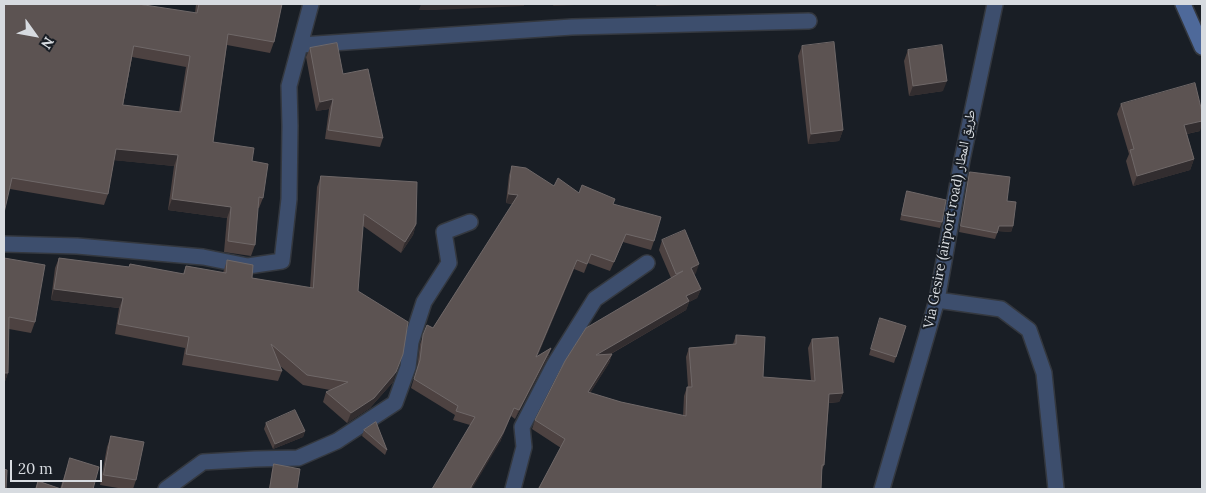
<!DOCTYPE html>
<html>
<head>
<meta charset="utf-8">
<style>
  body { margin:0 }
  #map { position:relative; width:1206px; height:493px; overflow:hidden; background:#191e25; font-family:Lora,serif }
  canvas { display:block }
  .frame { position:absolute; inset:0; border:5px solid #d7dbe0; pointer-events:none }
  .north { position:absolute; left:10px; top:10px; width:50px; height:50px; -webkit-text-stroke:4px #191e25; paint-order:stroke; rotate:122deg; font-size:14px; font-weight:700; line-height:20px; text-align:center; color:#d7dbe0 }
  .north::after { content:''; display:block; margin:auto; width:18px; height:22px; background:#d7dbe0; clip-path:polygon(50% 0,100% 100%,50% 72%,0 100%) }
  .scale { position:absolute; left:10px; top:460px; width:92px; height:22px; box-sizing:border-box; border:2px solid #d7dbe0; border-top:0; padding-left:6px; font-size:15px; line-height:18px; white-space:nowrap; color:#d7dbe0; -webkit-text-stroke:4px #191e25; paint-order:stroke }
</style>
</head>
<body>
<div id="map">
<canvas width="1206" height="493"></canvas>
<div class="frame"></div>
<div class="north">N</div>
<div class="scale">20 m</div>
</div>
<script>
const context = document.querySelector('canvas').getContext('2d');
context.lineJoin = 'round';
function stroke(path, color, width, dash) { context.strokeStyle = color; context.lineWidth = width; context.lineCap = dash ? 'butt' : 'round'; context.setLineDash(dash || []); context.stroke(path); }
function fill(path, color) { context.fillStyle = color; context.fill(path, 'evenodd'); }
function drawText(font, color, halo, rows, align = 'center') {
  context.font = font + ' Lora,"Noto Naskh Arabic",serif'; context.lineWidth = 4; context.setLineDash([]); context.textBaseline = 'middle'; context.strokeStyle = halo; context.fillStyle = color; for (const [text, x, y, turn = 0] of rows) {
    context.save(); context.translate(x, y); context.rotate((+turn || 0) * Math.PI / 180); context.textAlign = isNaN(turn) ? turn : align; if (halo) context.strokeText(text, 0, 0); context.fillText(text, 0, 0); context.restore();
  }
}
const street = new Path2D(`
  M301,45L572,27L809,21
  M4,244L77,246L203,257L248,266L282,261L289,199L290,126L289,86L311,4
  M937,300L1001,309L1029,330L1044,373L1056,489
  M166,489L203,462L255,459L298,458L337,441L395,403L408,367L411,342L424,302L449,263L444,232L470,222
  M513,489L524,447L522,427L554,365L595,299L647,263
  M882,489L937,300L962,160L995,4`);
const secondary = new Path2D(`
  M1183,4L1202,47`);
const wall = new Path2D(`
  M4,4L195,13L196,4H282L274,42L270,53L227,45L213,142L252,161L263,198L259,208H258L255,245L251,256L224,252L227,218L168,210L174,166L114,160L108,194L104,205L10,189ZM132,57L186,67L179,112L123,105Z
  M802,46L843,130L839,141L808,144L798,56Z
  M310,48L343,74L383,138L380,147L325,139L329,109L316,111L306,57Z
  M908,50L943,91L909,96L904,61Z
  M1121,104L1200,131L1187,134L1194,159L1190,170L1133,186L1126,161L1129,154L1117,114Z
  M512,166L554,186L579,193L613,204L654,241L651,250L623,242L610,271L588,263L584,273L574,269L537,357L551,348L548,357L515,419L511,416L500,442L470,425L453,420L455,415L411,388L417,368L420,344L427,325L433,328L513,204L506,203L509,175Z
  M970,172L1007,201L1013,226L1011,232L998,231L995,239L959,232L968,178Z
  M321,176L416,224L413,235L401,253L363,226L358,291L393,382L370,408L347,423L323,402L326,392L330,390L303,385L280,366L282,371L278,381L182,365L185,348L115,334L119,308L51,300L55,268L59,258L129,267L130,264L183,274L186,266L223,273L227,260L252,278L310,288L317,187Z
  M907,191L942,222L940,228L900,220L905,197Z
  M662,240L696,273L694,274L701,289L697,298L689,302L686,310L611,354H612L609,363L590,393L621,402L683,416L684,396L687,387H688L686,357L689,348L733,344L736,335L763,377L811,380L808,348L812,339L843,393L839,402L829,403L824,465L822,470L821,489H538L561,448L532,429L535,420L671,278L659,250Z
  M4,258L35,322L31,333L9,329L8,373L4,384Z
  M878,324L906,326L894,363L869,355Z
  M266,423L305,431L303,437L273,449L264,429Z
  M364,430L387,450L385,455L362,436Z
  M111,436L136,480L133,489H124L100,485L107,447Z
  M70,458L93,489H35L38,481L60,489Z
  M274,464L297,489H269L272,470Z`);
const shadedWall = new Path2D(`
  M421,4H553H524V6L436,10H419Z
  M554,4H596L553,6Z
  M657,4H712L656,6Z
  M947,81L943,91L909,96L913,86Z
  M333,99L329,109L316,111L320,102Z
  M1202,121V125L1200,131L1181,135L1184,125Z
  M843,130L839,141L808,144L811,134Z
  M116,149L178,155L174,166L112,160Z
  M1194,159L1190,170L1133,186L1137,176Z
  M509,194L518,195L515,204L506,203Z
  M172,199L231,207L227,218L168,210Z
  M416,224L413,235L401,253L405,242Z
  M999,226H1013L1011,232L997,231Z
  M577,260L574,269L533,366L536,357Z
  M699,264L696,273L688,277L691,268Z
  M54,289L123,298L119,308L51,300Z
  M701,289L697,298L689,302L686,310L593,364L596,355L686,296Z
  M551,348L548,357L515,419L519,410Z
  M612,354L609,363L585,401L588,392Z
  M396,372L393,382L370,408L347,423L351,413Z
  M4,373H8L4,384Z
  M843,393L839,402L826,403L829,394Z
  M514,408L500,442L472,489H470Z
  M305,431L303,437L273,449L275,444Z`);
const building = new Path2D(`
  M4,4H138L197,13L199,4H282L274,42L228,34L213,142L254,148L252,161L268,164L263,198L259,197L255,245L228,241L231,207L172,199L178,155L116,149L108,194L12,178L4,213ZM134,46L190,56L181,112L123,105Z
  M834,42L843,130L811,134L802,46Z
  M337,43L343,74L368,69L383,138L328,130L333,99L320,102L310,48Z
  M942,45L947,81L913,86L908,50Z
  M1195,83L1202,112V121L1184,125L1194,159L1137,176L1130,150L1134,149L1121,104Z
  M512,166L526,168L554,186L558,178L579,193L582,185L615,199L613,204L661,217L654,241L626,234L614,262L591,254L587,264L577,260L536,357L551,348L519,410L514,408L503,433L471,487V489H432L475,417L456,411L458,406L414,379L420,360L423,335L427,325L433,328L518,195L509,194Z
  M970,172L1010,177L1007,201L1016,202L1013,226H999L997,233L961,226Z
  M321,176L417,182L416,224L405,242L364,214L358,291L408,322L403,354L396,372L374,398L351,413L326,392L348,382L307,375L271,344L282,371L186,354L189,337L118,324L123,298L54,289L59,258L129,267L130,264L184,274L186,266L226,273L227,260L253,265L252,278L313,288Z
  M907,191L946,200L942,222L902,215Z
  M685,230L699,264L691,268L701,289L686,296L689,301L596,355L612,354L588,392L621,402L686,416L687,387H692L689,348L736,344V335L765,337L763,377L815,381L812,339L838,337L843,393L829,394L824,465H822L821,489H545L539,488L565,439L535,420L565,361L586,328L683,271L676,274L662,240Z
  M4,258L45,265L35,322L9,317L8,373H4Z
  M880,318L906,326L896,357L871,349Z
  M295,410L305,431L275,444L266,423Z
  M376,422L387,450L364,430Z
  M111,436L144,442L136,480L104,475Z
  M70,458L99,467L93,489H36L38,481L61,489Z
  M274,464L300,469L297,489H270Z
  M4,469L7,470L6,489H4Z`);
const streetNames = [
  ["Via Gesire (airport road) طريق المطار",950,219,-79]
];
stroke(street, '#34383f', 18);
stroke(secondary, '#34383f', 18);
stroke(street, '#3d4e6d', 15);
stroke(secondary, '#4e699a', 15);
fill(wall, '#4d4241');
fill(shadedWall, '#322d2f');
fill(building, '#5c5352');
stroke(building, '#6f6868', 1);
drawText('14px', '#d7dbe0', '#191e25', streetNames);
</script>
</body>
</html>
